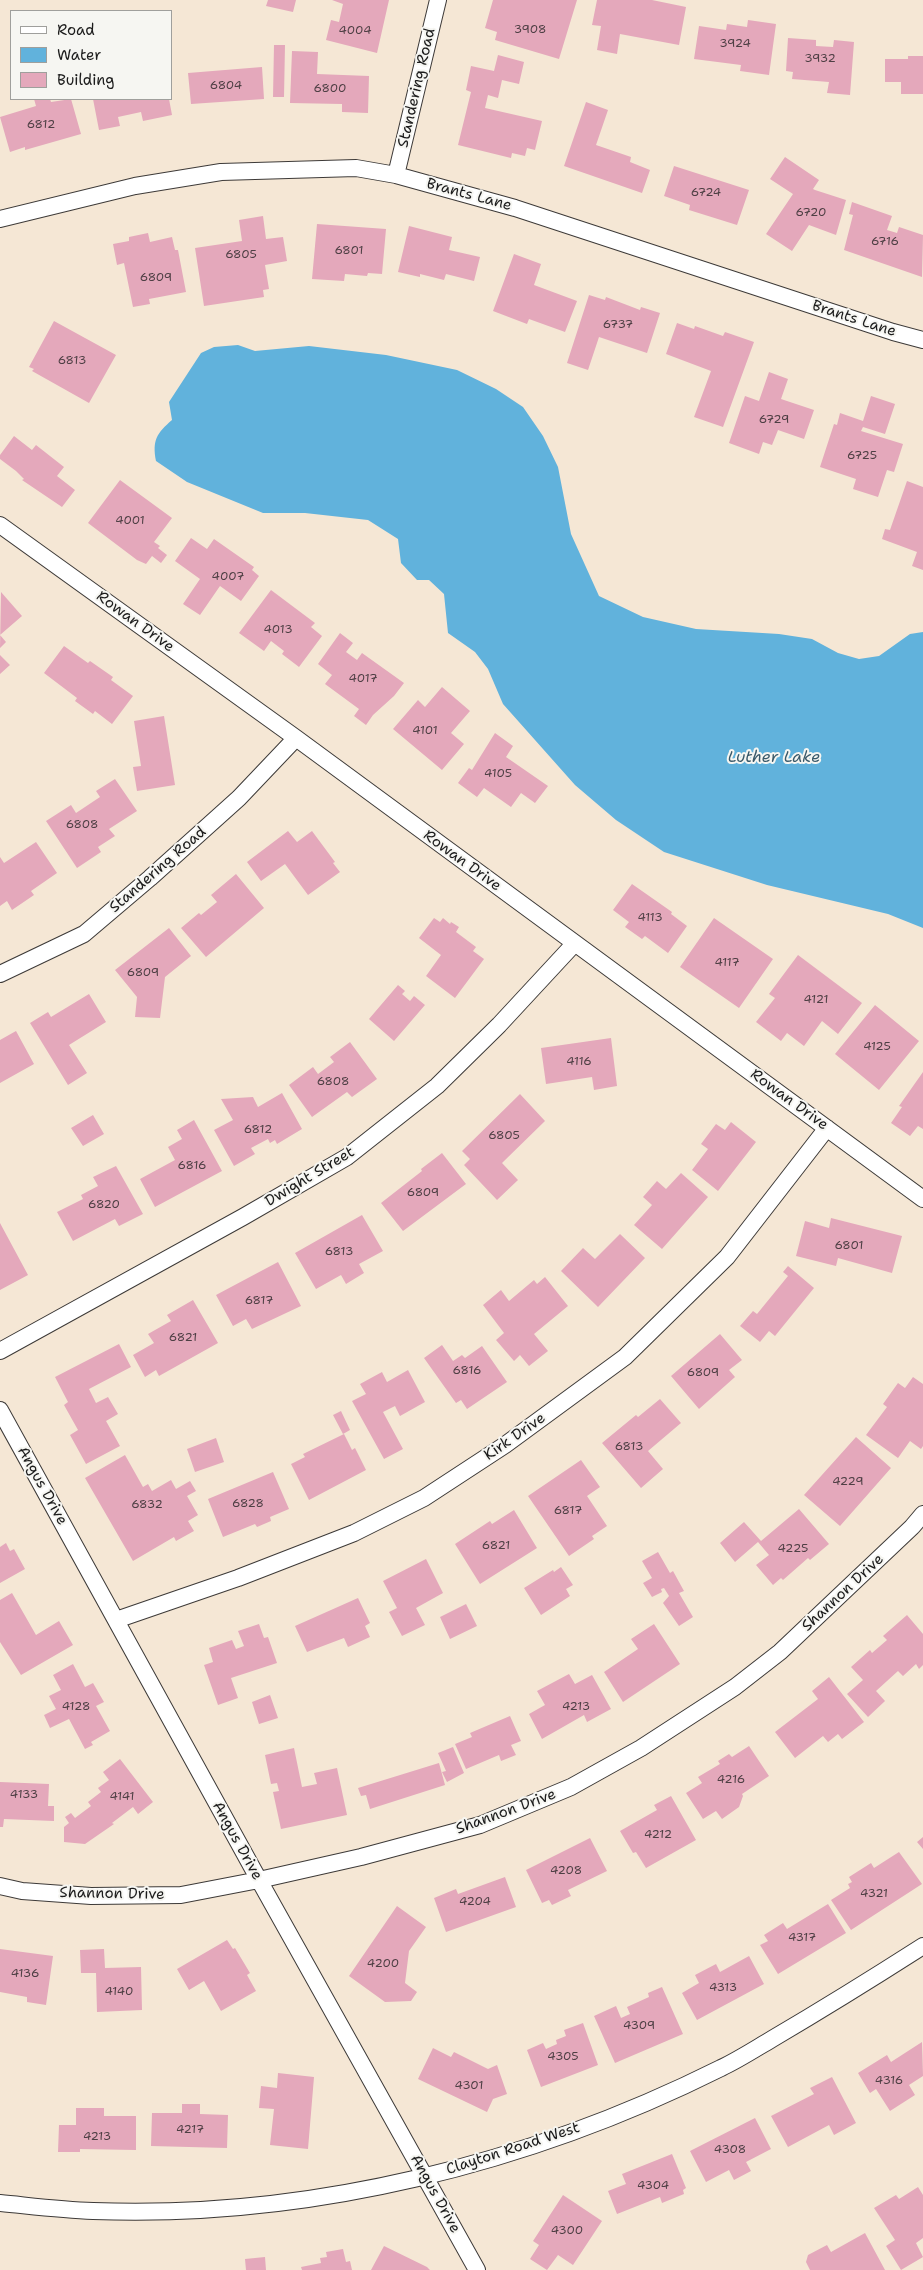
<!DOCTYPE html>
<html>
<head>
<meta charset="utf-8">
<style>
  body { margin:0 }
  #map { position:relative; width:923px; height:2270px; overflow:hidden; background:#f5e7d5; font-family:"Shantell Sans",sans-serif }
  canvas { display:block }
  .legend { position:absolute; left:10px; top:10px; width:162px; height:90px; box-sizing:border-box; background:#f6f6f2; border:1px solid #9f9f9c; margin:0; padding:6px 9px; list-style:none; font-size:15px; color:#1c1c1c }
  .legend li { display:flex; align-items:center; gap:10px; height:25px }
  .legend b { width:25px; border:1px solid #9f9f9c }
</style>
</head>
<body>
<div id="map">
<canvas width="923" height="2270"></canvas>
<ul class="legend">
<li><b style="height:6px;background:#fff"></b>Road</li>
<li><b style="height:14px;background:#61b2dc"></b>Water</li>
<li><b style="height:14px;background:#e4a8bb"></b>Building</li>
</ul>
</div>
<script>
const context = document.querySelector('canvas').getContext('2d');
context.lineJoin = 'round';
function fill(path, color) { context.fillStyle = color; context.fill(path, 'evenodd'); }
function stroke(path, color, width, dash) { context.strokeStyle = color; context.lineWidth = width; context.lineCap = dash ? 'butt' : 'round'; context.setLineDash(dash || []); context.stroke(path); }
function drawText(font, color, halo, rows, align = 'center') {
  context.font = font + ' "Shantell Sans",sans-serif'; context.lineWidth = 4; context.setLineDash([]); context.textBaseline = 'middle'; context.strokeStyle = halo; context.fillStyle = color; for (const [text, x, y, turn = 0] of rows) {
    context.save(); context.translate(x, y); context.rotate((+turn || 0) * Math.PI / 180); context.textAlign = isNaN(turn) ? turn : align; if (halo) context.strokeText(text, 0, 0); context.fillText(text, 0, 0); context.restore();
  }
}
const water = new Path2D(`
  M238,345L255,351L309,346L386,355L457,370L496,389L523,407L543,436L558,467L571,534L599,596L643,617L696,629L779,634L812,639L838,653L859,659L879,656L910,634L923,632V928L888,914L767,885L664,852L616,820L575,785L503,704L488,669L475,652L448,633L444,594L429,580H417L401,563L398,539L368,520L305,513H263L187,482L156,461C152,440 157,433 172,420L169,402L201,353L214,347Z`);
const building = new Path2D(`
  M268,0H296L293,12L266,6Z
  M332,0H389L377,53L326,40L331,20L339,22L343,4Z
  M493,0H577L559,59L495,40L497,32L485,28Z
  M597,0H652L686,7L679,45L620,34L617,54L597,50L601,26L592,25Z
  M748,20L776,24L769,75L740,71L741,65L694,59L699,26L726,30L727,24L747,27Z
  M788,38L816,40V46L833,47L834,40L854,42L850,95L827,93L829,82L792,79L793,72L786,71Z
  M274,45H285L284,97H273Z
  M292,51L318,52L317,74L369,76L368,113L342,112V104L290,103Z
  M498,55L524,62L519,84L502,80L498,98L488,95L485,108L542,121L535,150L527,148L525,156L512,153L511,158L458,145L471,92L466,90L471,66L494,71Z
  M908,56H923V94H901V82H885V59H908Z
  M262,67L264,99L191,104L188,73Z
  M34,99H50L51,102L71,99L81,134L25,150V147L10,152L0,117L36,106Z
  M93,99H169L172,115L143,121L141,112L118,117L120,126L99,130Z
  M586,102L608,110L596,145L631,157L630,162L650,170L642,193L564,166Z
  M785,157L819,180L813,189L815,190L846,200L836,235L809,225L792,251L766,234L793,194L770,179Z
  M674,166L749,190L737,225L689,210L690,205L664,196Z
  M852,202L892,216L887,230L897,233L899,227L923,235L922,277L844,250L853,215L849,214Z
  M263,216L266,239L283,237L287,261L265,265L269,289L263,290L264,297L204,306L195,248L242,241L239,220Z
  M317,224L386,229L382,274L368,273L367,276L345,274L344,281L312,279Z
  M409,226L452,237L449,250L480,257L474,281L446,274L444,280L420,274V277L398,272Z
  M148,233L150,242L172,237L175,250H178L186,292L149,299L150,304L133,307L124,263L117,265L113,244L129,241V237Z
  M514,254L541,264L534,285L577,301L565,332L529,319L527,324L493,311Z
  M589,295L605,300L606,297L640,310L641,307L660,313L647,353L599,337L588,370L567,363Z
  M54,321L116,355L89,403L32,371L34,369L29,367Z
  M677,323L694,329L695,326L723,336L725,332L754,342L723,427L694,417L711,371L666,354Z
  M769,372L788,379L781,399L814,410L804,439L778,430L772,445L763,442L759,454L729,443L745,396L759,401Z
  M871,396L895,404L885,434L863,427L861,431L903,444L894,472L887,470L878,497L853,489L856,479L820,467L834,424L837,425L840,413L863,421Z
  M14,436L32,450L36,445L64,467L57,476L75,490L62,507L22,480L24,479L16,471L0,459V455Z
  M120,480L172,518L154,542L160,546L158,548L167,555L161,563L152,556L146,564L137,560L88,523Z
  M907,481L923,487V570L912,566L917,552L882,539L885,529L890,530Z
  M191,538L207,549L214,539L254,567L252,570L259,576L241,601L220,586L200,615L183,604L200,579L175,561Z
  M271,590L315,623L311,627L322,636L299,667L282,654L284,651L271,641L264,651L239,633Z
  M1,592L22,616L0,635L6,642L0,648Z
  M340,633L353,643L346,652L357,660L362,653L404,683L394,696L373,715L366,725L354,716L359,709L325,684L332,675L318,664Z
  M64,646L88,663L90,661L113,677L111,680L133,696L112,724L95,711L93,714L75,701L77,698L44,673Z
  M0,655L10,665L0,674Z
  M442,687L470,711L451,733L464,744L442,770L393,729L418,700L425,707Z
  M164,716L175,785L137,791L133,767L141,766L134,721Z
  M495,733L513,746L506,757L548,786L535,803L521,793L511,807L484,788L477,797L458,783L469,768L472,770Z
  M115,779L137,811L109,829L115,836L98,847L101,852L77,868L46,821L71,805L76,813L100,797L96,791Z
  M288,831L297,842L312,831L335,862L333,863L340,872L308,895L285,864L261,881L247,862Z
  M36,842L57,873L31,891L34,895L12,910L7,901L0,906V857L4,863Z
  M236,874L264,908L206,957L181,928L199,913L201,915L217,902L211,895Z
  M632,884L672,912L671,914L687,926L668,953L645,936L642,939L625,927L629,922L613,910Z
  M434,918L440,922L443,918L450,924L451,922L459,927L456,932L476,947L473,951L484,959L455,998L426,976L441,955L419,938Z
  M714,918L773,959L739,1008L680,967Z
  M169,928L191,956L165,977L160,1018L135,1017L137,997L115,970Z
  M798,955L862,1003L838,1034L822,1021L804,1046L787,1033L781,1041L756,1022L775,998L769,994Z
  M398,985L405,991L402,994L410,1001L414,996L425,1005L394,1041L369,1019Z
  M89,994L106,1022L69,1045L87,1073L68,1085L30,1023L48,1012L51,1017Z
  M875,1005L919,1041L879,1090L835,1054Z
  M16,1031L34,1064L0,1083V1040Z
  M611,1038L617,1086L594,1090L592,1077L546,1084L541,1048Z
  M350,1042L377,1079L352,1097L347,1092L312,1117L289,1085L313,1067L318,1074L334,1062L330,1057Z
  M923,1072V1129L918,1126L910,1136L891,1123L902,1107L899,1106Z
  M282,1093L302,1129L277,1144L275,1140L270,1143L268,1139L251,1148L255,1154L234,1166L214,1130L233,1120L221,1099L253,1097L258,1107Z
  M520,1094L545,1121L502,1163L518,1180L497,1200L464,1165L470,1159L462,1151Z
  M93,1115L104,1134L83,1146L71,1128Z
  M194,1120L222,1171L155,1207L140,1179L175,1160L168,1147L182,1139L177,1130Z
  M731,1122L756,1142L718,1191L692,1170L708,1149L701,1144L716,1124L725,1130Z
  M442,1153L466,1184L403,1231L381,1203L422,1171L421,1169Z
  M116,1166L143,1214L119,1226L115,1219L73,1241L57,1212L83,1199L81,1195L98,1186L93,1177Z
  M681,1173L708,1197L662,1249L634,1225L652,1205L643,1197L657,1181L666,1189Z
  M362,1215L383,1251L359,1264L364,1273L346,1284L341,1275L316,1289L295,1253Z
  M831,1218L902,1236L892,1273L838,1258L836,1266L796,1256L805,1221L829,1228Z
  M0,1223L28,1275L0,1290Z
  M620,1234L645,1258L598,1307L561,1271L583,1248L595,1259Z
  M278,1262L301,1306L252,1329L246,1319L233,1326L216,1295Z
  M788,1266L814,1288L775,1336L769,1331L760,1342L740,1326L753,1311L757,1314L788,1276L783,1272Z
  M545,1277L568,1306L534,1334L548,1351L529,1366L520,1355L514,1361L496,1340L504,1333L483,1305L501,1290L509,1301L534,1280L537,1284Z
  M193,1300L218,1343L159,1376L156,1370L145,1377L133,1355L154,1343L148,1334L171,1321L167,1315Z
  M720,1334L742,1360L729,1370L735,1377L699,1409L671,1376Z
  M119,1344L131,1367L89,1389L96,1403L108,1397L118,1414L106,1421L120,1446L86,1464L70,1435L78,1430L64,1405L68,1402L55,1377Z
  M442,1345L453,1361L462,1355L465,1358L482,1346L507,1382L467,1409L461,1400L456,1403L424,1358Z
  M408,1370L425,1402L400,1416L395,1406L383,1412L403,1449L384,1459L352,1401L366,1394L360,1384L382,1372L387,1382Z
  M913,1377L923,1384V1446L921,1449L910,1441L898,1458L866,1435L887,1407L883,1404L898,1383L905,1388Z
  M660,1399L681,1423L648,1451L663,1469L641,1488L602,1443L636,1415L638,1417Z
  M341,1411L350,1430L343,1434L333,1415Z
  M344,1434L352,1450L355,1448L366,1470L309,1500L291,1464L305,1457L303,1454Z
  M856,1437L891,1468L840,1526L804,1495Z
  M216,1438L224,1462L195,1472L187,1449Z
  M125,1455L143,1487L148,1484L152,1491L171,1480L176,1489L190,1481L196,1491L187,1496L198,1515L188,1521L194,1531L176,1541L174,1537L133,1561L85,1478Z
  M581,1460L600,1487L587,1496L607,1526L592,1536L594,1539L569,1556L528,1496Z
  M273,1472L289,1509L270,1517L271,1521L257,1527L255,1524L223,1537L208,1499Z
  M799,1509L829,1544L810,1560L808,1558L783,1580L781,1578L773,1585L756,1565L769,1555L758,1542L735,1562L720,1543L744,1522L761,1541Z
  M514,1510L537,1548L480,1584L455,1544L490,1521L492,1524Z
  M6,1543L10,1551L14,1549L25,1569L0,1583V1547Z
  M658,1552L670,1573L673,1571L684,1591L679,1593L693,1617L679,1626L663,1603L669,1596L664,1588L661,1589L662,1592L652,1597L643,1583L652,1578L642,1561Z
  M426,1559L443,1593L416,1608L425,1625L402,1636L389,1612L397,1608L383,1581Z
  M561,1567L573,1585L566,1589L570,1596L541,1615L524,1588L553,1570L554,1572Z
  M12,1593L36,1635L59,1621L73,1645L21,1675L0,1642V1600Z
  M358,1598L370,1623L365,1626L370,1637L348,1647L344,1638L307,1652L295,1626Z
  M466,1604L477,1626L450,1639L440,1617Z
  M907,1615L923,1634V1665L919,1669L916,1664L903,1676L898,1671L876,1691L885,1701L868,1717L847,1694L863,1680L851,1667L870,1650L872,1653L887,1640L883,1636Z
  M259,1624L264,1638L268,1637L277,1663L231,1678L238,1698L218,1705L204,1665L213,1662L209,1648L232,1640L236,1649L244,1646L238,1631Z
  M654,1624L680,1664L623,1702L604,1672L638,1649L631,1639Z
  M73,1664L85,1687L93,1683L104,1702L96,1706L110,1731L91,1742L93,1745L85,1749L69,1719L50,1728L44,1715L56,1709L49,1696L61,1690L53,1675Z
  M569,1674L575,1684L592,1675L611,1709L587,1722L584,1715L542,1739L529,1714L545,1705L537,1691Z
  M829,1677L864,1722L842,1739L838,1734L828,1742L823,1736L795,1758L775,1732L818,1699L812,1691Z
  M270,1695L278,1718L259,1724L252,1702Z
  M510,1716L521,1741L511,1745L516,1755L501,1761L499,1755L466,1769L455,1744L472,1737L470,1733Z
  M749,1746L769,1776L742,1794L743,1796L739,1807L722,1819L716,1811L703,1819L686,1793L702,1783L698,1777L720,1764L718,1761L729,1754L732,1757Z
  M453,1747L464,1773L447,1782L442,1772L446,1771L438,1753Z
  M294,1748L302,1787L317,1784L314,1773L337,1768L347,1815L281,1829L273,1792L279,1791L277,1783L271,1784L265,1755Z
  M120,1759L153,1802L138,1814L133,1807L112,1823L114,1824L85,1844L64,1842V1827L69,1823L65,1817L71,1813L75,1818L91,1806L88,1802L101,1792L98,1788L109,1780L103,1772Z
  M439,1763L445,1785L370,1809L366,1795L361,1796L358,1788Z
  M0,1782L49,1784L48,1806H54V1821L4,1819L3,1827H0Z
  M671,1796L696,1840L646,1868L636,1852L633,1853L620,1831L657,1810L654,1805Z
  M923,1837V1849L917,1842Z
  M590,1838L607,1871L568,1890L571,1896L552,1905L549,1900L542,1903L526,1870Z
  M899,1852L922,1884L851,1930L831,1900L850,1888L848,1884L852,1882L849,1877L871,1863L874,1868Z
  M505,1877L516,1907L446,1932L434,1898L456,1889L458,1894Z
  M828,1904L846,1933L778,1974L760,1945L768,1941L764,1935L783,1923L787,1929Z
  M397,1906L426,1927L409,1951L405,1983L417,1992L411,2001L385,2002L349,1976Z
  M227,1940L233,1949L235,1948L250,1973L247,1975L256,1991L221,2011L204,1981L189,1990L177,1969Z
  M0,1949L53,1956L46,2005L27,2002V1997L0,1992Z
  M104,1949L105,1968L141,1967L142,2010L97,2012L96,1973H81L80,1950Z
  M749,1956L764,1984L697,2020L682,1993L699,1983L695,1975L716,1964L720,1972Z
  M662,1987L683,2034L615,2063L594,2016L616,2006L621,2018L630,2014L627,2007L649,1997L648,1993Z
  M583,2023L598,2065L541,2087L527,2050L543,2043L546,2049L557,2044L556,2040L566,2036L564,2030Z
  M922,2042L923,2076L909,2085L915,2095L890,2111L876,2089L870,2093L858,2073L887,2055L891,2062Z
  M433,2048L451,2057L454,2052L488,2069L497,2065L507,2094L493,2099L487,2112L418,2079Z
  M278,2073L314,2077L308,2149L270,2145L274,2109L259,2108L261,2086L277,2088Z
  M832,2077L856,2123L834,2135L829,2125L788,2147L771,2116L814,2094L810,2088Z
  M182,2104H200V2114L228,2115L227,2148L151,2146L152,2113H182Z
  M76,2108H104V2116H136V2150L80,2149V2152H58L59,2125H76Z
  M755,2118L771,2149L746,2162L751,2171L734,2180L729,2170L706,2182L690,2151Z
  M672,2154L686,2188L683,2190L684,2194L662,2203L660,2197L617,2214L608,2191L626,2184L622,2174Z
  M918,2187L923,2195V2238L916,2243L923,2257L901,2270L886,2246L895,2240L874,2208L896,2195L899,2199Z
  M563,2195L602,2221L573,2265L558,2255L547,2270L530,2259L539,2245L533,2241Z
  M865,2233L885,2270H810L806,2262L808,2255L827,2245L831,2252Z
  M384,2246L427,2267L430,2270H371Z
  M343,2249L346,2262L350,2261L352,2270H302L301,2267L321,2263L320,2258L327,2257L326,2252Z
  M265,2257L266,2270H246L245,2259Z`);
const street = new Path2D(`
  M396,175L438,0
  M0,219L135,186L221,172L356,168L396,175L515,208L893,332L923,340
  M0,525L296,738L923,1199
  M0,974L84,934L150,878L239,798L296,738
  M0,1351L243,1217L347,1157L437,1086L499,1025L575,943
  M0,1410L259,1880L477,2270
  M116,1620L238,1578L354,1533L424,1498L505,1445L625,1357L727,1257L827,1128
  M0,1886L22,1891L91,1896L181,1895L259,1880L361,1857L480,1825L571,1787L641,1748L735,1687L780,1652L912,1527L923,1514
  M0,2203C31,2206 62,2210 93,2211C309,2219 529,2164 721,2068C738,2060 755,2049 772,2039C823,2009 873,1978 923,1946`);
const numberNames = [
  ["3908",530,30],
  ["4004",355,31],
  ["3924",735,44],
  ["3932",820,59],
  ["6804",226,86],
  ["6800",330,89],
  ["6812",41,125],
  ["6724",706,193],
  ["6720",811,213],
  ["6716",885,242],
  ["6801",349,251],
  ["6805",241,255],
  ["6809",156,278],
  ["6737",618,325],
  ["6813",72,361],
  ["6729",774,420],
  ["6725",862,456],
  ["4001",130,521],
  ["4007",228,577],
  ["4013",278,630],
  ["4017",363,679],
  ["4101",425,731],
  ["4105",498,774],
  ["6808",82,825],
  ["4113",650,918],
  ["4117",727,963],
  ["6809",143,973],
  ["4121",816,1000],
  ["4125",877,1047],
  ["4116",579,1062],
  ["6808",333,1082],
  ["6812",258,1130],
  ["6805",504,1136],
  ["6816",192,1166],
  ["6809",423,1193],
  ["6820",104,1205],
  ["6801",849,1246],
  ["6813",339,1252],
  ["6817",259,1301],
  ["6821",183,1338],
  ["6816",467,1371],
  ["6809",703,1373],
  ["6813",629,1447],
  ["4229",848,1482],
  ["6828",248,1504],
  ["6832",147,1505],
  ["6817",568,1511],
  ["6821",496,1546],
  ["4225",793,1549],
  ["4128",76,1707],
  ["4213",576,1707],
  ["4216",731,1780],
  ["4133",24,1795],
  ["4141",122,1797],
  ["4212",658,1835],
  ["4208",566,1871],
  ["4321",874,1894],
  ["4204",475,1902],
  ["4317",802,1938],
  ["4200",383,1964],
  ["4136",25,1974],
  ["4313",723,1988],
  ["4140",119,1992],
  ["4309",639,2026],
  ["4305",563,2057],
  ["4316",889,2081],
  ["4301",469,2086],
  ["4217",190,2130],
  ["4213",97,2137],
  ["4308",730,2150],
  ["4304",653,2186],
  ["4300",567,2231]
];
const streetNames = [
  ["Standering Road",417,88,-77],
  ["Brants Lane",469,195,15],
  ["Brants Lane",854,319,18],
  ["Rowan Drive",135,622,36],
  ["Rowan Drive",462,861,36],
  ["Standering Road",158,870,-41],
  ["Rowan Drive",789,1100,36],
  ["Dwight Street",310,1177,-31],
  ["Kirk Drive",515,1437,-35],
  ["Angus Drive",42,1486,61],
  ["Shannon Drive",843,1593,-43],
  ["Shannon Drive",506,1812,-20],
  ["Angus Drive",237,1841,61],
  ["Shannon Drive",112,1894,1],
  ["Clayton Road West",513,2149,-18],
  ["Angus Drive",435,2194,61]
];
const waterNames = [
  ["Luther Lake",774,758]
];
fill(water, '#61b2dc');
fill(building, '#e4a8bb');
stroke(street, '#3d3a38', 18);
stroke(street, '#fff', 16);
drawText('12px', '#4e3f44', null, numberNames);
drawText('15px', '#1c1c1c', '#f6f6f2', streetNames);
drawText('italic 16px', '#385869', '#f6f6f2', waterNames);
</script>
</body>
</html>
